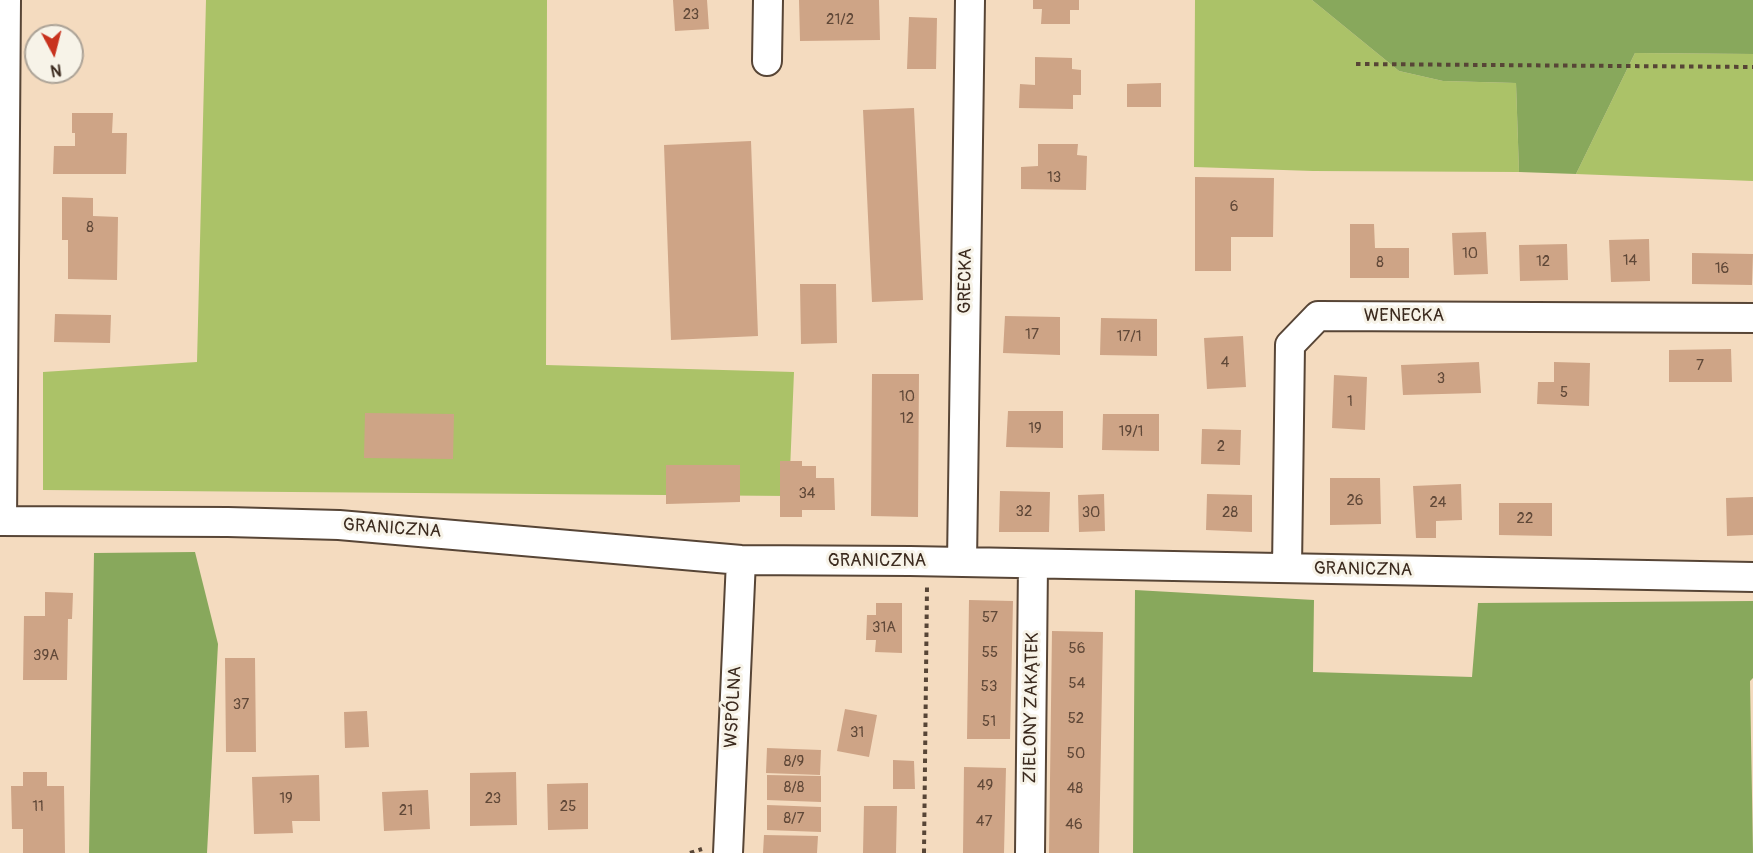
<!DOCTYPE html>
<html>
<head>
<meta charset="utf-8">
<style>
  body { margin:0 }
  #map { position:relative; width:1753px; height:853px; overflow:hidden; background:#f4dbbf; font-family:Pangolin,sans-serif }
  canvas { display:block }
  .north { position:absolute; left:24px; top:24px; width:60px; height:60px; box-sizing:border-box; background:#f7f3e8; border:2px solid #aca397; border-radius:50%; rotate:173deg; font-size:16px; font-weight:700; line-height:24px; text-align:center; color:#3b2a1e }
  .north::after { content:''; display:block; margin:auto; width:21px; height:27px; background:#c8321e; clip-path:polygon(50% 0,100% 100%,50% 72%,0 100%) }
</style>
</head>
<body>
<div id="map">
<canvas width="1753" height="853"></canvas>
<div class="north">N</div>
</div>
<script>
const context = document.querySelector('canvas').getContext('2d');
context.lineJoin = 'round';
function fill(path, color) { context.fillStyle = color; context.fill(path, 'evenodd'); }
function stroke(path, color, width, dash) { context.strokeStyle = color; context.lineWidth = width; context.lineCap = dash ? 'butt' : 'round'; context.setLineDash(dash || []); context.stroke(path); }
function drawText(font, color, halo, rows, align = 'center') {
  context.font = font + ' Pangolin,sans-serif'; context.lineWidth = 6; context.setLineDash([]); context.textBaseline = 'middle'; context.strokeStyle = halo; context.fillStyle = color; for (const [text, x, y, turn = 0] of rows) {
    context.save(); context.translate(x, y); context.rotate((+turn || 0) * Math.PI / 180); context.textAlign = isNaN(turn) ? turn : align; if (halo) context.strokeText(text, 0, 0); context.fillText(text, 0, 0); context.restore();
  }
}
const green = new Path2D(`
  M206,0H547L546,365L794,372L789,496L43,490V372L197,362Z
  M1195,0H1312L1399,71L1443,81L1516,83L1519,172L1313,171L1194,167Z
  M1635,53L1753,54V181L1576,174Z`);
const forest = new Path2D(`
  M1312,0H1753V54L1635,53L1576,174L1519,172L1516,83L1443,81L1399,71Z
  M195,552L218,644L207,853H89L94,553Z
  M1135,590L1314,600L1313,672L1472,677L1478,603L1753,601V678L1750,681L1753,853H1133Z`);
const building = new Path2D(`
  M673,0H707L709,29L675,31Z
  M799,0H879L880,40L800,41Z
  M1033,0H1079V10H1070V24H1041L1042,9H1033Z
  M909,17L937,18L936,69H907Z
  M1035,57L1072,58V69L1081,70V95H1073V109L1019,108L1020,84L1035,85Z
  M1161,83V107H1127V84Z
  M914,108L923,300L872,302L863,110Z
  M72,113H113L112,133H127L126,174H53L54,146H75V133H72Z
  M751,141L758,336L671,340L664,145Z
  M1038,144H1078L1077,155L1087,156L1086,190L1021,189V167L1038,166Z
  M1195,177L1274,178L1273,237H1231V271H1195Z
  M62,197L93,198V216L118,217L117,280L68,279V240H62Z
  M1350,224H1374L1375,248H1409V278H1350Z
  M1486,232L1488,274L1454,275L1452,233Z
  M1649,239L1650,281L1611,282L1609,240Z
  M1567,244L1568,280L1520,281L1519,245Z
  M1692,253L1753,254L1752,285L1692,284Z
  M800,284H836L837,343L801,344Z
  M55,314L111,315L110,343L54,342Z
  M1005,316L1060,317V355L1003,353Z
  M1101,318L1157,319V356L1100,355Z
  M1243,336L1246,387L1207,389L1204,338Z
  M1731,349L1732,382H1669V350Z
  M1479,362L1481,393L1403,395L1401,365Z
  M1554,362L1590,363L1589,406L1537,404L1538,382H1554Z
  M872,374H919L918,517L871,516Z
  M1334,375L1367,377L1365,430L1332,428Z
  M1008,411H1063V448L1006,447Z
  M365,413L454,414L453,459L364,458Z
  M1103,414H1159V451L1102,450Z
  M1202,429L1241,430L1240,465L1201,464Z
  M780,461H802V466H816V478H834L835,510H802V517H780Z
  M666,465H740V502L666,504Z
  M1330,478H1380L1381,524L1330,525Z
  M1461,484L1462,520L1436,521V538H1416L1413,486Z
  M1000,491L1050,492L1049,532H999Z
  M1104,494L1105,531L1079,532L1078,495Z
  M1207,494L1252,495V532L1206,530Z
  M1753,497V535L1727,536L1726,498Z
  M1499,503H1552V536L1499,535Z
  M45,592L73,593L72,619H68L67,680H23L24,616H45Z
  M969,600L1013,601L1010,739H967Z
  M876,603H902V653L875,652L876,640H866L867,615H876Z
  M1052,631L1103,632L1099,853H1049Z
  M225,658H255L256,752H226Z
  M845,709L877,715L869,757L837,751Z
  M367,711L369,747L345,748L344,712Z
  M767,748L821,750L820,775L766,773Z
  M893,760L914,761L915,789H893Z
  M964,767L1006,768L1004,853H963Z
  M23,772H47V786H64L65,853H23V829H12L11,786H23Z
  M516,772L517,825L470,826V773Z
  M319,775L320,821H292L293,833L254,834L252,777Z
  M767,775L821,776V802L767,800Z
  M588,783V829L548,830L547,784Z
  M428,790L430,829L384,831L382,792Z
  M767,805L821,807V832L767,830Z
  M864,806H897L896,853H863Z
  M764,835L818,836L817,853H763Z`);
const path = new Path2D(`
  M1356,64L1753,67
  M690,853L702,849
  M924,853L927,587`);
const minor = new Path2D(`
  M767,61L768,0
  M0,521L228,522L339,525L741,560L910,561L1753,577
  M2,521L6,0
  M962,562L970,0
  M1287,568L1290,345L1318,316L1753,318
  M728,853L741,560
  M1030,853L1033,564`);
const numberNames = [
  ["23",691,15],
  ["21/2",840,20],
  ["13",1054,178],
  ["6",1234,207],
  ["8",90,228],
  ["10",1470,254],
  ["14",1630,261],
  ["12",1543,262],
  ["8",1380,263],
  ["16",1722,269],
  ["17",1032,335],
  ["17/1",1129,337],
  ["4",1225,363],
  ["7",1700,366],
  ["3",1441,379],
  ["5",1564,393],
  ["10",907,397],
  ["1",1350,402],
  ["12",907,419],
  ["19",1035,429],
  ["19/1",1131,432],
  ["2",1221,447],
  ["34",807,494],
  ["26",1355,501],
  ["24",1438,503],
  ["32",1024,512],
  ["30",1091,513],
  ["28",1230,513],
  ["22",1525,519],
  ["57",990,618],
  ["31A",884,628],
  ["56",1077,649],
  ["55",990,653],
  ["39A",46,656],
  ["54",1077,684],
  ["53",989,687],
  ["37",241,705],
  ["52",1076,719],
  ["51",989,722],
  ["31",857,733],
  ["50",1076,754],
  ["8/9",794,762],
  ["49",985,786],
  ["8/8",794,788],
  ["48",1075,789],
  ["19",286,799],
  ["23",493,799],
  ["11",38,807],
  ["25",568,807],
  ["21",406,811],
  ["8/7",794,819],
  ["47",984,822],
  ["46",1074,825]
];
const streetNames = [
  ["GRECKA",966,281,-89],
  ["WENECKA",1404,316],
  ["GRANICZNA",392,529,4],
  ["GRANICZNA",877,561],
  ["GRANICZNA",1363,570,1],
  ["WSPÓLNA",734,707,-87],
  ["ZIELONY ZAKĄTEK",1032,708,-89]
];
fill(green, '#abc268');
fill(forest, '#88a85c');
fill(building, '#cea486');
stroke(minor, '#574536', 32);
stroke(path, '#574536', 4, [4.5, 4.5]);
stroke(minor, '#fff', 28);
drawText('15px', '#604838', null, numberNames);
drawText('18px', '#3b2a1e', '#f7f3e8', streetNames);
</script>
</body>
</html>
